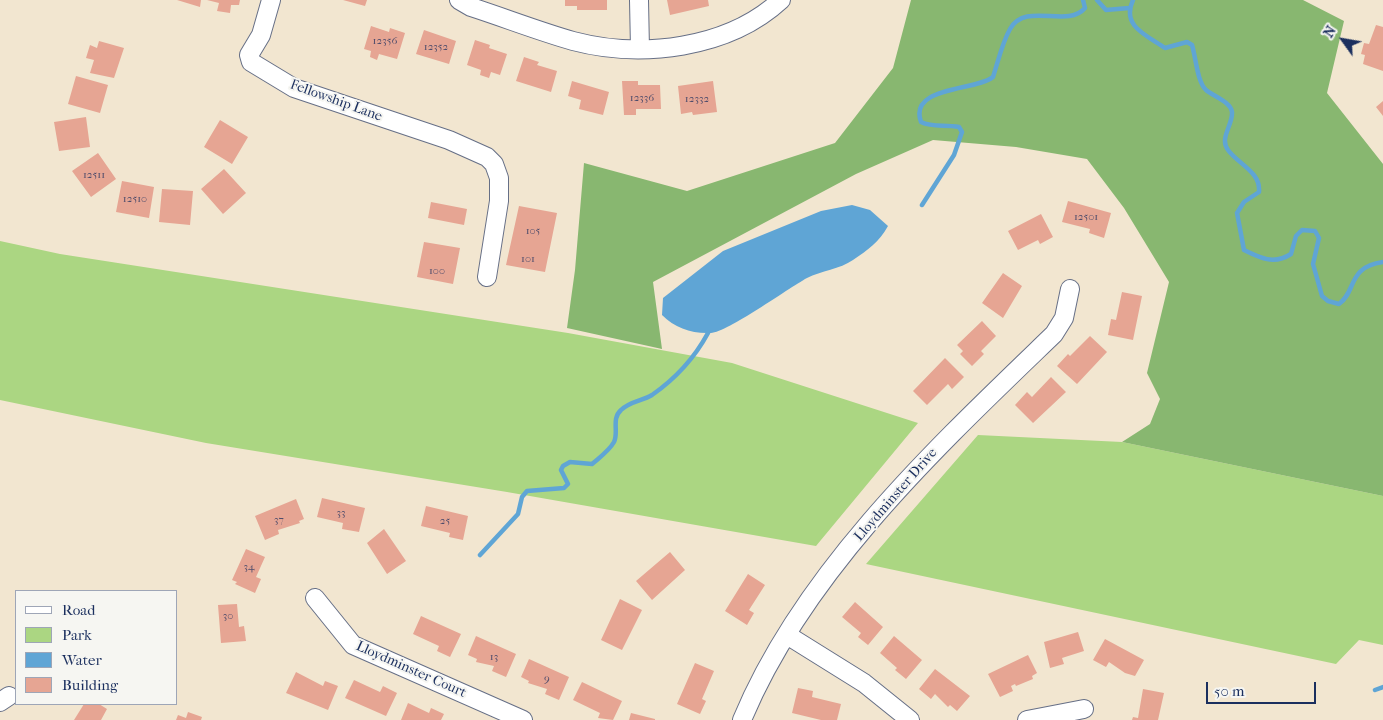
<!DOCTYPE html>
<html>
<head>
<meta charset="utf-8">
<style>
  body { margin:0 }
  #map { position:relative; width:1383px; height:720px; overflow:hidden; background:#f2e6d0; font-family:"IM FELL French Canon",serif }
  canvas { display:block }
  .legend { position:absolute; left:15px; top:590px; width:162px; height:115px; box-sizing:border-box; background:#f6f6f2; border:1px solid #9ea6b7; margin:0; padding:6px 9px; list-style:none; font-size:15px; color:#1b2f5e }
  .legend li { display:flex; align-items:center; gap:10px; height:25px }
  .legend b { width:25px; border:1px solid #9ea6b7 }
  .north { position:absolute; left:1318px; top:15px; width:50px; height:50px; -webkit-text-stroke:4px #f6f6f2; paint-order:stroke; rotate:302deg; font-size:14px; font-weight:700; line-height:20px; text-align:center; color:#1b2f5e }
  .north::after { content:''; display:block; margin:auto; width:18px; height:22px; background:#1b2f5e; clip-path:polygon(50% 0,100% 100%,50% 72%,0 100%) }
  .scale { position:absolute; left:1206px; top:682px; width:110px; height:22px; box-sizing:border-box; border:2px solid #1b2f5e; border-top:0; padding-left:6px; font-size:15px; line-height:18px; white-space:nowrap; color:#1b2f5e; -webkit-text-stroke:4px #f6f6f2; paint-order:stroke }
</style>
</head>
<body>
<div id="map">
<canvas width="1383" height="720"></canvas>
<ul class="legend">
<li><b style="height:6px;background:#fff"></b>Road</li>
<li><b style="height:14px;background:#abd682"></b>Park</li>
<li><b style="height:14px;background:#5fa5d5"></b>Water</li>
<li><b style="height:14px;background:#e6a593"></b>Building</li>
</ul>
<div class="north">N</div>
<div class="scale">50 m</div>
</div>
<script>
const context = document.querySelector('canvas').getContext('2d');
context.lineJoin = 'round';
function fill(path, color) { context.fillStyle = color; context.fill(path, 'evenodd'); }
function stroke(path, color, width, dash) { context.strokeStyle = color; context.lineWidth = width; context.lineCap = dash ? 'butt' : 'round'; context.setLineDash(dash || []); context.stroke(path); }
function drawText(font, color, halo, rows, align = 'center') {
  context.font = font + ' "IM FELL French Canon",serif'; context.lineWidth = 4; context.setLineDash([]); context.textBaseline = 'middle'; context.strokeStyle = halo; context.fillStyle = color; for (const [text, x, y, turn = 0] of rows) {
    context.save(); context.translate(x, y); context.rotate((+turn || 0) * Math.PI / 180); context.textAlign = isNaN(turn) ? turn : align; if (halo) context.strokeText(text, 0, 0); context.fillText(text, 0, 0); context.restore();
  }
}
const green = new Path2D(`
  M0,241L60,254L568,333L732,363L918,423L816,546L507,492L206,443L0,400Z
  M978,435L1122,442L1383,496V645L1359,640L1336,664L866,564Z`);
const forest = new Path2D(`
  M911,0H1303L1344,21L1327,93L1383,164V496L1122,442L1150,424L1160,399L1147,373L1169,282L1124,208L1087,159L1016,147L933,140L856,174L653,282L662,349L567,328L575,270L584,163L687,191L835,143L893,68Z`);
const water = new Path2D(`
  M852,205L870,210L888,226C879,242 868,250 853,260C840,269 821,271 807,278C787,289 728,332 711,333C692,334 675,328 662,315L663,298L723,251L821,211Z`);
const stream = new Path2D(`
  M1097,0L1106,10L1129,8
  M1133,0C1121,26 1146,35 1165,48L1187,42L1192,45C1196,58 1197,81 1206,90C1213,96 1231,102 1232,112C1233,125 1219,138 1228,150C1238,164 1261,172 1259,192L1244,202L1237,213L1244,250C1260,258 1274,265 1291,254L1296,236L1302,230L1315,231L1319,238L1313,264L1322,296L1328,301L1339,304C1357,291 1347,267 1383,262
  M922,205L954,155L962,132L959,127C945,124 933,128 921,122C908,86 976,91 993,77C998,62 1002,43 1010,29C1026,1 1067,29 1085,8L1083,0
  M480,555L518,514L522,497L527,491L564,488L568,484L561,470L563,466L570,462L592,464C600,457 609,451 614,442C619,432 611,419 621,410C630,401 642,401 652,395C675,379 695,357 708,333
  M1375,690L1383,687`);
const building = new Path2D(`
  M177,0H201L200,7Z
  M207,0H240L239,5H231L230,13L217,11L219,3Z
  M343,0H367L365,6Z
  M565,0H607V10H577V6H565Z
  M667,0H708L709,6L670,15Z
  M1376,25L1383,27V71L1363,64L1365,55L1361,54L1364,43L1369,44Z
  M371,26L389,32L390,28L405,33L397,59L379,54L377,60L370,57L371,51L364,49Z
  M424,30L456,41L449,64L416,54Z
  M475,40L490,45L489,48L507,54L500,75L491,72L489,78L480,75L481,70L467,65Z
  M99,41L124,48L114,78L90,73L94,60L86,58L90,45L97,48Z
  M524,57L539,62L537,65L557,71L551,92L516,81Z
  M76,76L108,85L100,113L68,104Z
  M572,81L609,92L603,115L579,109L581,100L568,96Z
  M622,81H638V85H660L661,109H636V115H624Z
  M713,81L717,112L693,115L692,112L681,114L678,86Z
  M1383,101V116L1376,107Z
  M86,117L90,147L59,151L54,122Z
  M220,120L248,137L232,164L204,147Z
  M98,153L116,179L91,197L72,171Z
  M224,169L246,193L223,214L201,189Z
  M122,181L154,187L149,218L116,212Z
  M162,189L193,191L190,225L159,222Z
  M1068,201L1111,213L1104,238L1089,233L1090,229L1062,222Z
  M431,202L467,209L464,225L428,218Z
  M519,206L557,213L545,272L506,265Z
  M1041,214L1053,237L1040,244L1038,240L1018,250L1008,231Z
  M424,242L460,248L453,284L417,277Z
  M1003,273L1022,286L1003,318L982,303Z
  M1122,292L1142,296L1133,340L1108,335L1111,319L1116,320Z
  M982,321L996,336L981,351L984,354L972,366L960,354L963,351L957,345Z
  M1090,336L1107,352L1077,384L1057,366L1068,354L1070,356Z
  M945,358L964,377L952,389L948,384L927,405L913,391Z
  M1051,377L1066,392L1033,423L1015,405L1027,392L1032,397Z
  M322,498L365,508L359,532L342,529L343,523L317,517Z
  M296,499L304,519L299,521L300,523L278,530L279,534L265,540L255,516Z
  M426,506L468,516L463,540L449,537L450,533L421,526Z
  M384,529L406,561L387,574L367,543Z
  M246,549L265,557L256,577L261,579L255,593L235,584L237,582L232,580Z
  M670,552L685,570L652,600L636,581Z
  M748,574L765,585L749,610L754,613L747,625L725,611Z
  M620,599L642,610L622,650L601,640Z
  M855,602L883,627L868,645L858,637L861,633L842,617Z
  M237,604L239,627L244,626L246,641L221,643L218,605Z
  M421,616L461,634L450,657L437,651L439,646L413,634Z
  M1078,632L1084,651L1062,658L1064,664L1050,668L1044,642Z
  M476,636L516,654L506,677L492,671L494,666L476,662L477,659L468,655Z
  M894,636L922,660L906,679L895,670L897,668L880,653Z
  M1105,639L1144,660L1135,676L1125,673L1109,662L1106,667L1093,660Z
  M1028,655L1037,673L1032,676L1033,679L1016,686L1015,684L1011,686L1013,691L1000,697L988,674Z
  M529,659L569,677L559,700L545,694L547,689L528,683L529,681L521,677Z
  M695,663L714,671L702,699L706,701L700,714L677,704Z
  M935,669L970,696L957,711L950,705L948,707L935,694L931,699L919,689Z
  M296,672L323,686L325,681L338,686L328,710L286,693Z
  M354,680L380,692L383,686L397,693L386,716L345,698Z
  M582,682L622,701L613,720L598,718L600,713L573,700Z
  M798,688L813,691L812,697L841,704L837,720H821L792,713Z
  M1143,689L1164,693L1158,720H1132L1133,717L1138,718Z
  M408,703L429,713L431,708L444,714L441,720H401Z
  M84,704H99L107,709L101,720H74Z
  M188,712L202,717L201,720H176L178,715L186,718Z
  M631,713L655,719V720H629Z`);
const minor = new Path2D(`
  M271,0L261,35L249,55L251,62L294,88L449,140L487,157L494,164L499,178V201L487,277
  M459,0L471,7C505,18 538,31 573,41C641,59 728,49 781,0
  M639,0L640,49
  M315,598L353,645L523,720
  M787,635L864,683L910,720
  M0,702L9,696
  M742,720C804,570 940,444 1054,334L1064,318L1070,289
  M1027,720L1084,709`);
const numberNames = [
  ["12356",385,41],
  ["12352",436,47],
  ["12336",642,98],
  ["12332",697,99],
  ["12511",94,175],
  ["12510",135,199],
  ["12501",1086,217],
  ["105",533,231],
  ["101",528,259],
  ["100",437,271],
  ["33",341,513],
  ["37",279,520],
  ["25",445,521],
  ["34",249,567],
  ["30",228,616],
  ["13",494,657],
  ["9",547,679]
];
const streetNames = [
  ["Fellowship Lane",336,101,20],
  ["Lloydminster Drive",896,495,-49],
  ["Lloydminster Court",411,670,24]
];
fill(green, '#abd682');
fill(forest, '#88b770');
fill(water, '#5fa5d5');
stroke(stream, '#5fa5d5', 4.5);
fill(building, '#e6a593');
stroke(minor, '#666f86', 20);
stroke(minor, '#fff', 18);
drawText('11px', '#4e4c6b', null, numberNames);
drawText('14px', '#1b2f5e', '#f6f6f2', streetNames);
</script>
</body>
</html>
